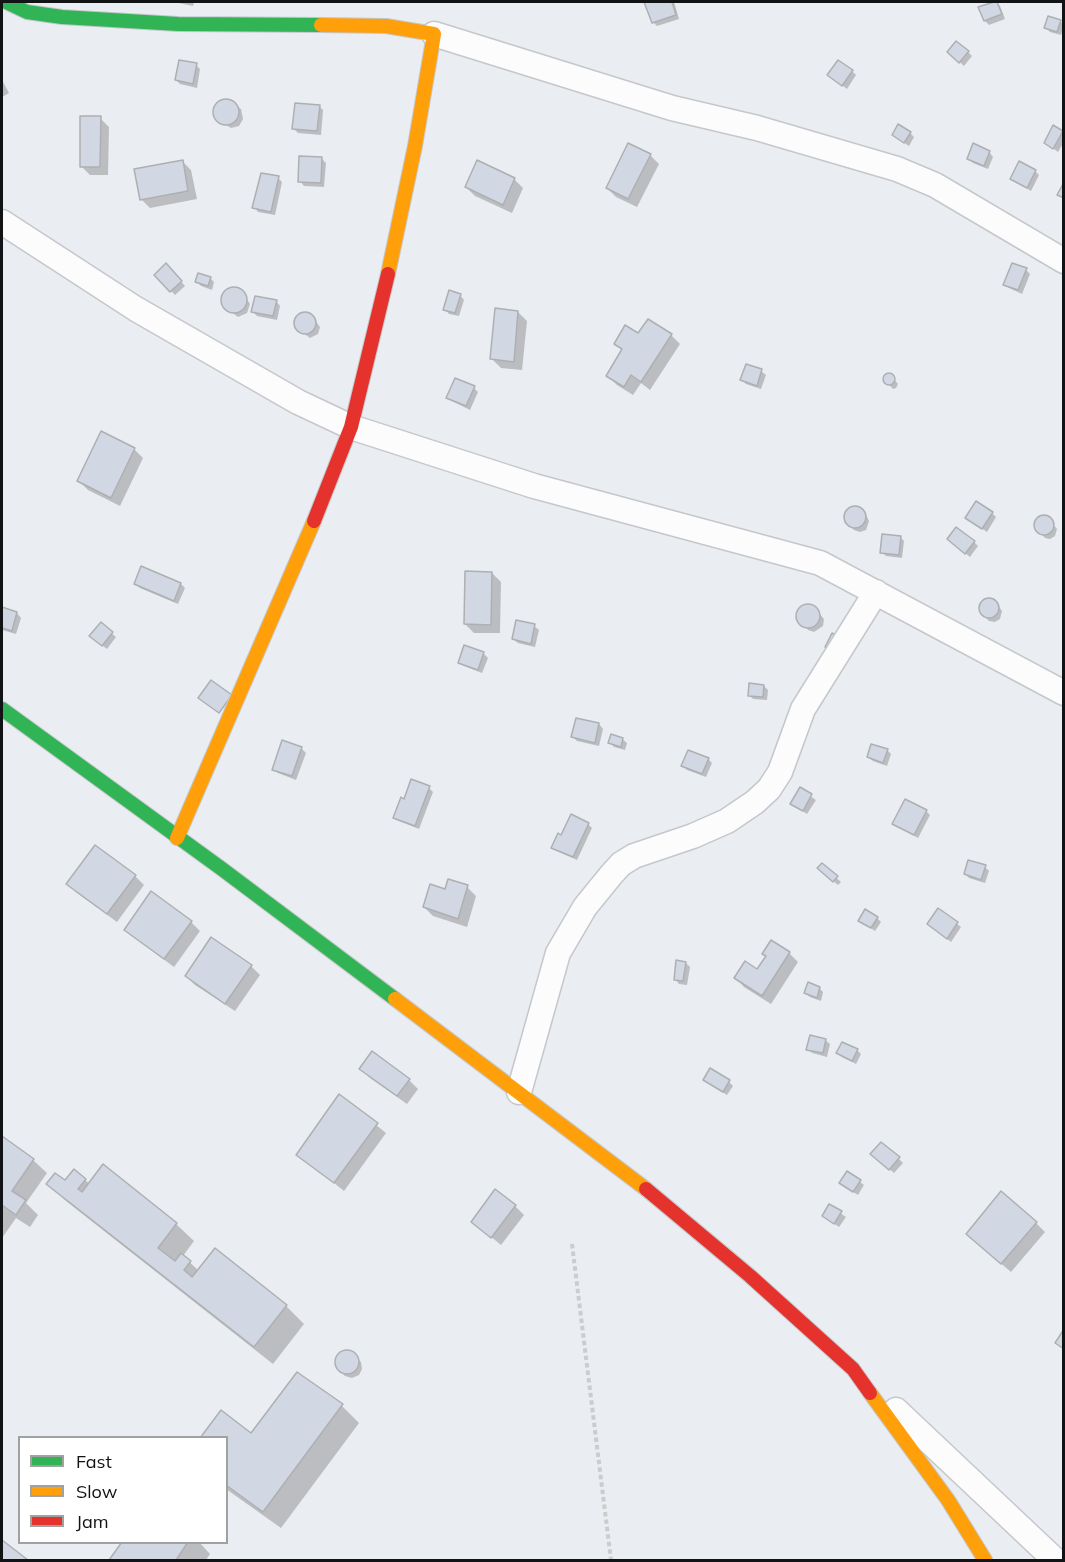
<!DOCTYPE html>
<html>
<head>
<meta charset="utf-8">
<style>
  body { margin:0 }
  #map { position:relative; width:1065px; height:1562px; overflow:hidden; background:#eaedf1; font-family:Mulish,sans-serif }
  canvas { display:block }
  .frame { position:absolute; inset:0; border:3px solid #111315; pointer-events:none }
  .legend { position:absolute; left:18px; top:1436px; width:210px; height:108px; box-sizing:border-box; background:#fff; border:2px solid #a0a1a1; margin:0; padding:8px 10px; list-style:none; font-size:18px; color:#111315 }
  .legend li { display:flex; align-items:center; gap:12px; height:30px }
  .legend b { width:30px; border:2px solid #a0a1a1 }
</style>
</head>
<body>
<div id="map">
<canvas width="1065" height="1562"></canvas>
<div class="frame"></div>
<ul class="legend">
<li><b style="height:8px;background:#30b455"></b>Fast</li>
<li><b style="height:8px;background:#ff9f0a"></b>Slow</li>
<li><b style="height:8px;background:#e5322d"></b>Jam</li>
</ul>
</div>
<script>
const context = document.querySelector('canvas').getContext('2d');
context.lineJoin = 'round';
function fill(path, color) { context.fillStyle = color; context.fill(path, 'evenodd'); }
function stroke(path, color, width, dash) { context.strokeStyle = color; context.lineWidth = width; context.lineCap = dash ? 'butt' : 'round'; context.setLineDash(dash || []); context.stroke(path); }
const shadow = new Path2D(`
  M174,2H194L193,6Z
  M646,2H674L679,19L657,26L653,22Z
  M996,2L1000,6L1005,19L989,25L985,21Z
  M1060,21L1064,25L1061,35L1050,32L1046,28Z
  M968,52L972,56L964,66L953,56Z
  M196,65L200,69L197,88L180,84L176,80Z
  M852,71L856,75L847,89L829,75Z
  M2,80L9,93L2,97Z
  M227,100L241,109L243,119L239,126L231,128L218,120L215,111L218,103Z
  M319,106L323,110L321,135L298,133L294,129Z
  M100,118L109,127L108,175H90L81,166Z
  M1062,132L1064,142L1058,152L1046,143Z
  M910,133L914,137L909,146L893,135Z
  M989,152L993,157L988,169L973,163L969,159Z
  M650,155L659,164L637,207L616,197L607,188Z
  M322,159L326,163L324,187L304,186L300,181Z
  M182,161L191,170L197,199L150,208L141,199Z
  M1035,171L1039,175L1031,191L1011,179Z
  M278,178L282,182L275,215L258,212L254,207Z
  M514,179L523,188L512,213L475,196L466,187Z
  M166,265L185,286L175,295L156,275Z
  M1026,270L1030,274L1022,294L1009,288L1005,284Z
  M210,278L214,282L212,290L201,286L197,282Z
  M232,288L242,291L250,304L247,313L238,317L225,307L222,300L225,292Z
  M460,295L464,300L459,316L449,314L445,309Z
  M276,301L280,306L277,320L257,316L253,312Z
  M518,312L527,321L522,370L501,368L492,359Z
  M305,313L312,316L320,327L318,334L310,338L298,329L295,322L299,315Z
  M639,335H671L680,344L650,390L641,383L633,395L617,385L608,376L623,351L615,344Z
  M761,371L766,375L761,389L746,384L742,380Z
  M887,375L891,376L898,384L896,388L893,389L885,380Z
  M474,388L478,392L470,410L452,401L448,397Z
  M134,449L143,458L120,506L88,490L79,481Z
  M852,508L861,510L866,515L869,521L866,530L860,532L854,530L845,521L847,511Z
  M992,513L996,517L987,532L967,518Z
  M1043,517L1048,518L1057,529L1055,536L1050,539L1045,538L1036,528V523Z
  M900,537L904,541L902,558L886,556L882,552Z
  M974,542L978,546L970,557L953,543Z
  M142,568L181,584L185,588L178,604L140,588L136,584Z
  M492,573L501,582L500,633H474L465,624Z
  M984,600H992L997,604L1002,611L1000,619L995,622L989,621L984,616L980,611V605Z
  M806,606H813L824,619L823,626L814,632L808,630L798,616L800,609Z
  M2,609L17,613L21,618L16,634L2,630Z
  M101,624L116,637L107,649L95,640Z
  M534,626L539,630L535,647L518,643L513,639Z
  M465,647L484,654L488,658L482,673L464,666L460,662Z
  M764,686L768,690L767,700L753,699L749,695Z
  M599,724L603,729L599,746L577,741L573,737Z
  M622,739L627,743L625,750L614,747L610,743Z
  M283,742L302,749L306,753L296,780L278,773L274,769Z
  M887,750L891,754L887,766L873,761L868,757Z
  M708,759L712,763L706,777L687,770L683,766Z
  M429,788L433,792L419,829L399,821L395,817L405,801Z
  M800,789L816,800L807,814L792,804Z
  M926,811L930,815L918,838L894,824Z
  M588,824L592,828L577,860L557,851L553,847L562,837Z
  M822,865L841,882L838,885L823,872Z
  M985,867L989,871L985,883L969,878L965,874Z
  M135,876L144,885L117,922L77,893L68,884Z
  M467,887L476,896L467,927L433,916L424,907L446,891Z
  M152,893L191,922L200,931L174,967L135,938L126,929Z
  M939,910L961,927L951,942L929,924Z
  M877,918L881,922L875,931L860,920Z
  M789,953L798,962L771,1004L744,987L736,978L758,971Z
  M686,963L690,967L687,985L679,984L675,979Z
  M251,966L260,975L235,1011L195,985L186,976Z
  M819,988L823,992L821,1001L810,997L805,993Z
  M825,1040L830,1044L827,1057L812,1053L808,1049Z
  M857,1050L861,1054L856,1064L842,1057L838,1053Z
  M361,1069L409,1080L418,1089L407,1104L370,1078Z
  M729,1082L733,1086L727,1095L709,1084Z
  M340,1096L386,1133L344,1191L298,1154Z
  M2,1138L33,1160L47,1173L26,1203L38,1215L30,1227L16,1218L2,1238Z
  M876,1158L899,1159L903,1163L894,1173Z
  M848,1173L864,1185L858,1195L845,1187Z
  M85,1180L90,1184L176,1224L194,1241L183,1256L199,1271L215,1250L286,1306L304,1324L273,1364L66,1201L48,1184Z
  M515,1206L524,1215L501,1245L473,1222Z
  M830,1206L846,1217L839,1227L823,1216Z
  M1036,1223L1045,1232L1011,1272L977,1243Z
  M348,1351L361,1362L362,1369L359,1375L352,1378L345,1376L340,1371L336,1361L342,1352Z
  M342,1406L359,1423L281,1528L226,1489V1438L252,1435Z
  M2,1542L25,1560H2Z
  M124,1542H199L210,1554L206,1560H111Z`);
const building = new Path2D(`
  M644,2H672L676,15L652,23Z
  M994,2H997L1002,14L984,21L978,7Z
  M1048,16L1061,20L1057,32L1044,28Z
  M956,41L969,51L959,63L947,52Z
  M179,60L197,63L193,84L175,80Z
  M838,60L853,70L842,86L827,75Z
  M213 112a13 13 0 1 1 26 0a13 13 0 1 1-26 0Z
  M295,103L320,105L317,131L292,129Z
  M80,116H101L100,167H80Z
  M898,124L911,132L904,143L892,135Z
  M1053,125L1063,131L1053,149L1044,143Z
  M628,143L651,154L628,199L606,188Z
  M973,143L990,151L984,166L967,159Z
  M299,156L322,157L321,183L298,182Z
  M183,160L188,191L140,200L134,169Z
  M477,160L515,178L503,205L465,187Z
  M1019,161L1036,170L1027,188L1010,179Z
  M261,173L279,176L271,212L252,208Z
  M1064,182V198L1057,195Z
  M166,263L182,281L170,292L154,275Z
  M1012,263L1027,268L1018,290L1003,285Z
  M198,273L211,277L208,286L195,282Z
  M221 300a13 13 0 1 1 26 0a13 13 0 1 1-26 0Z
  M449,290L461,294L455,313L443,310Z
  M255,296L277,300L273,316L251,312Z
  M495,308L518,311L514,362L490,359Z
  M294 323a11 11 0 1 1 22 0a11 11 0 1 1-22 0Z
  M648,319L672,334L641,382L631,375L624,387L606,376L622,349L614,344L625,325L638,333Z
  M746,364L762,369L757,386L740,380Z
  M883 379a6 6 0 1 1 12 0a6 6 0 1 1-12 0Z
  M455,378L475,386L466,406L446,398Z
  M101,431L135,448L111,498L77,481Z
  M976,501L993,512L982,529L965,518Z
  M844 517a11 11 0 1 1 22 0a11 11 0 1 1-22 0Z
  M1034 525a10 10 0 1 1 20 0a10 10 0 1 1-20 0Z
  M956,527L975,541L965,554L947,539Z
  M882,534L901,536L899,555L880,553Z
  M141,566L181,583L174,601L134,584Z
  M465,571L492,572L491,625L464,624Z
  M979 608a10 10 0 1 1 20 0a10 10 0 1 1-20 0Z
  M796 616a12 12 0 1 1 24 0a12 12 0 1 1-24 0Z
  M2,607L17,612L12,631L2,628Z
  M516,620L535,624L531,644L512,639Z
  M101,622L113,632L102,646L89,636Z
  M832,633L843,639L836,652L825,647Z
  M464,645L484,652L478,670L458,663Z
  M211,680L232,695L219,713L198,698Z
  M749,683L764,685L763,697L748,696Z
  M576,718L599,723L595,743L571,737Z
  M611,734L623,738L621,747L608,743Z
  M282,740L302,747L292,776L272,770Z
  M871,744L888,749L883,763L867,757Z
  M688,750L709,758L702,774L681,766Z
  M411,779L430,786L415,826L393,818L401,797L404,799Z
  M800,787L812,794L803,811L790,804Z
  M905,799L927,810L914,835L892,824Z
  M571,814L589,823L573,857L551,848L558,833L561,835Z
  M95,845L136,875L107,914L66,884Z
  M968,860L986,865L981,880L964,874Z
  M822,863L838,876L833,882L817,868Z
  M448,879L468,885L458,919L423,907L430,884L445,889Z
  M151,891L192,921L164,959L124,930Z
  M938,908L958,922L947,939L927,924Z
  M865,909L878,917L871,928L858,921Z
  M211,937L252,965L225,1004L185,976Z
  M771,940L790,952L762,996L734,978L745,961L757,969L766,956L762,954Z
  M676,960L686,962L683,981L674,980Z
  M808,982L820,987L817,998L804,993Z
  M810,1035L826,1039L823,1053L806,1050Z
  M842,1042L858,1049L852,1061L836,1053Z
  M372,1051L410,1079L397,1096L359,1069Z
  M710,1068L730,1080L723,1092L703,1080Z
  M339,1094L378,1123L334,1183L296,1155Z
  M2,1136L34,1159L12,1191L26,1200L16,1215L2,1205Z
  M881,1142L900,1157L889,1170L870,1154Z
  M103,1164L177,1223L158,1248L175,1261L181,1253L191,1261L184,1270L192,1277L215,1248L287,1305L254,1347L46,1184L55,1173L65,1180L74,1169L86,1179L78,1189L82,1192Z
  M847,1171L861,1180L853,1192L839,1183Z
  M495,1189L516,1205L491,1238L471,1222Z
  M1001,1191L1037,1222L1001,1264L966,1234Z
  M829,1204L842,1211L834,1224L822,1216Z
  M1064,1329V1349L1055,1343Z
  M335 1362a12 12 0 1 1 24 0a12 12 0 1 1-24 0Z
  M297,1372L343,1404L263,1512L226,1485V1438H200L221,1410L251,1433Z
  M2,1540L28,1560H2Z
  M122,1542H188L176,1560H109Z`);
const path = new Path2D(`
  M572,1244L611,1560`);
const street = new Path2D(`
  M434,34L672,108L757,128L897,169L935,185L1064,261
  M2,222L136,309L298,402L351,427L534,486L820,563L1064,693
  M519,1092L558,953L585,907L611,875L621,864L634,856L693,836L727,821L755,802L769,789L780,772L803,709L876,592
  M896,1410L1055,1560`);
const fast = new Path2D(`
  M6,2L27,12L62,17L178,24L321,25
  M2,709L222,869L395,999`);
const slow = new Path2D(`
  M321,25L386,26L434,34L415,146L388,274
  M177,838L314,521
  M395,999L646,1189
  M870,1393L948,1500L985,1560`);
const jam = new Path2D(`
  M314,521L351,427L388,274
  M646,1189L750,1276L853,1369L870,1393`);
fill(shadow, '#0003');
fill(building, '#d1d8e3');
stroke(building, '#aeafb2', 1.5);
stroke(street, '#c5c7cb', 27);
stroke(fast, '#c5c7cb', 16);
stroke(slow, '#c5c7cb', 16);
stroke(jam, '#c5c7cb', 16);
stroke(path, '#cbcccd', 4, [4.5, 3]);
stroke(street, '#fcfcfd', 24);
stroke(fast, '#30b455', 14);
stroke(slow, '#ff9f0a', 14);
stroke(jam, '#e5322d', 14);
</script>
</body>
</html>
